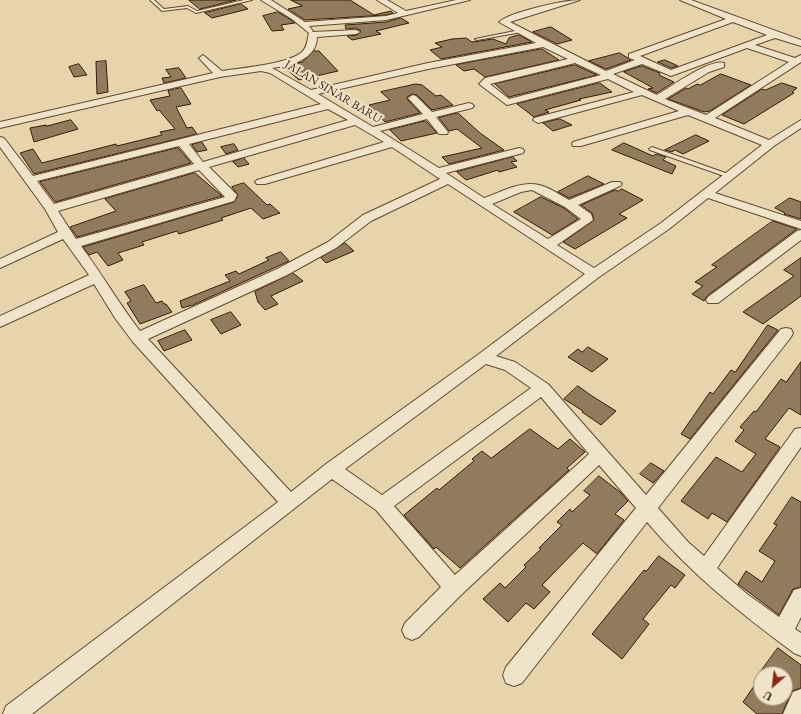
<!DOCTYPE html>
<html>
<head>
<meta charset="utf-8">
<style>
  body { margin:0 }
  #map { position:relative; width:801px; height:714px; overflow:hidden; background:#e6d4ac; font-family:"EB Garamond",serif }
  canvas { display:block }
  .north { position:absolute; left:753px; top:666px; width:40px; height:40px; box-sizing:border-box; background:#efe3c9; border:1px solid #a5937b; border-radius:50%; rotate:208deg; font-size:11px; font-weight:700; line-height:16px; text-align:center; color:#371b05 }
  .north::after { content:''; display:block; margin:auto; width:14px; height:18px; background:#8f2418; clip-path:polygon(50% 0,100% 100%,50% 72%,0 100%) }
</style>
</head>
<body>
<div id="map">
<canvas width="801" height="714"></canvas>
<div class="north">U</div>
</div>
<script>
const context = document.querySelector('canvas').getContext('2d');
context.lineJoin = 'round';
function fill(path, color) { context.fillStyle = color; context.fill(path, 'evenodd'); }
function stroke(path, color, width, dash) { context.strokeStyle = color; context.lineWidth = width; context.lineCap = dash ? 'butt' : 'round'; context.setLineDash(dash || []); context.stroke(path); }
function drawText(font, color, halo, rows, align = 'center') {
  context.font = font + ' "EB Garamond",serif'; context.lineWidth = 4; context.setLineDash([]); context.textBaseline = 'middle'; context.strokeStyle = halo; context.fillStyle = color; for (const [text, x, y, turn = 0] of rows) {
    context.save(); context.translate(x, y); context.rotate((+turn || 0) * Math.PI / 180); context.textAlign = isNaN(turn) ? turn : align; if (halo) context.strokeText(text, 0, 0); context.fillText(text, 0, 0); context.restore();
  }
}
const building = new Path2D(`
  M189,0H236L200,9Z
  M291,0H350L374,15L391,11L393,13L386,15L305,20L288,9L302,6Z
  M241,4L248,9L212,18L205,13Z
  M278,12L291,20L295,23L281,25L284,30L272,31L263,16Z
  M401,18L409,23L376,31L381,34L352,40L347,36L357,35L361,31L356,28L346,29L345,25L386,22Z
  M551,27L572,40L557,44L533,32Z
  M519,35L532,42L441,59L430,50L442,47L435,43L452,39L466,38L472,42L493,39L506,44L509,38Z
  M542,49L559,60L485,77L474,69L464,71L456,65Z
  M314,51H319L338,71L299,80L284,67L302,62Z
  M620,53L631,60L606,69L589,61Z
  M665,60L678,66L671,68L658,62Z
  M106,61L108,92L97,94L96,62Z
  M79,64L87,75L74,77L69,67Z
  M575,65L597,75L509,97L495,84Z
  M642,66L660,73L659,75L674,82L657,93L648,89L653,88L624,72Z
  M179,68L186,78L164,83L162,78L171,77L166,70Z
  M721,74L751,85L710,111L704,112L668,99L686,88L688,89L697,84L700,85Z
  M600,83L612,92L579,99L581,100L545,110L549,112L534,117L517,104Z
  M782,83L797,88L792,92L794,93L744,124L722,115L762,89L765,90Z
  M416,84L422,85L436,96L441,95L453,105L432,110L417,95L412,94L407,97V99L420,113L385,122L369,105L390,100L381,92Z
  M181,88L191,104L176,107L187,128L192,127L197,134L34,174L20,153L33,149L42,163L116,144L117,146L162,135L160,132L175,129L159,110L157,111L150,100L170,96L168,91Z
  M458,113L480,133L504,150L449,164L442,157L482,148L457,129L449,131L439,118Z
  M560,119L572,125L553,131L543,123Z
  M71,120L78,129L34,142L30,128L46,125V126Z
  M426,121L437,133L401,141L390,130Z
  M696,135L709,141L683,154L675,150L672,152L665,150Z
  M202,142L207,150L197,152L192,145Z
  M624,143L653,156L656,154L666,157L663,160L676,166L672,174L612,150Z
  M234,144L238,150L226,154L221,147Z
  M178,148L191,163L55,202L40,182Z
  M513,157L517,161L511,162L517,167L499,172L498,170L466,180L457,172Z
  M244,158L249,164L238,167L233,162Z
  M195,173L222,196L77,237L70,227L116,211L105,199Z
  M588,176L604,184L569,198L558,192Z
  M244,183L267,205L270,204L280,213L263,219L251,208L221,218L223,220L179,234L177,231L142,242L144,245L118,253L123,260L108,266L97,252L89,255L83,247L234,202L238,195L232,187Z
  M622,189L643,200L619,214L627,218L575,249L563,242L594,220L592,213L581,205L615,190L618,191Z
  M541,197L564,208L578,219L552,235L514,212Z
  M790,198L801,202V219L784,214L785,213L775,208Z
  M773,221L797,229L707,296L704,301L692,294L703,286L695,282L717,267L712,265Z
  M345,243L354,251L326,263L321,258Z
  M281,252L289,261L193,305L182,308L180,301L230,281L225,275L236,271L239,274L269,260L266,258Z
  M801,258V296L763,324L743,312L794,276L784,270Z
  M293,273L303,281L271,296L278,304L265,310L258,302L255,292Z
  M144,285L156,303L162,301L164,304H166L172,312L140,324L127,303L131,301L125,292Z
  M231,312L241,325L221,334L211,320Z
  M768,325L778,330L690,439L681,434L710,392L713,394L731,370L735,372Z
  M185,330L192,340L164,351L158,341Z
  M588,347L608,359L592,372L568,357L578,349L582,352Z
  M801,362V415L789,408L765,439L780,447L727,522L712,513L708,519L681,501L716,457L742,472L756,454L735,441L744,430L740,427L754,411L756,412L781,379L786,382Z
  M578,386L592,396L616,411L601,425L582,412L583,411L564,399Z
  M530,429L558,449L570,439L585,452L567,468L569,470L460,568L436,547L434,549L404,515L437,488L439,490L474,461L472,459L482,451L491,458Z
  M651,463L664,471L653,483L640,474Z
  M599,476L620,492L628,501L615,514L624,520L597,554L583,543L542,585L550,592L534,609L526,603L508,622L483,599L500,583L505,588L526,567L524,565L541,549L539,548L562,525L557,522L570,509L572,512L590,495L584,491Z
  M792,497L801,502V587L793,589L779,615L738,584L746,571L762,582L775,561L759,551L777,525L774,524Z
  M659,556L685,575L675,588L671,585L643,619L649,624L622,659L592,634L644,570L646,571Z
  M778,648L801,665V688L792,691L782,714H757L743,702L761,676V698H785V674H759Z`);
const lane = new Path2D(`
  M150,0H154L164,9L188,6L197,11L244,0H252L196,13L187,8L162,11Z
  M520,30H522V32L477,40L475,39Z
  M652,147L731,175L732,176L729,178L727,177L650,150L649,149Z`);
const street = new Path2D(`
  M261,0H271L305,22L386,16L398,13L377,0H387L406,11L456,0H470L386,20L309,26L313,31L312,32L356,30L360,32L356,34L317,37C317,60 289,66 272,68L311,90L428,63L536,43L499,22C510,12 564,0 580,0L510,22L606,71L635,60L629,58V54L726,19L680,0H691L801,40V46L775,38L755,45L795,58L801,55V62L715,118L769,140L801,120V128L774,146L715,193L801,221V229L708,198L669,229L599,277L496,356L515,362L548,384L646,495L781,329L786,328L791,329L793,333L791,337L658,508L688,542L704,556L795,429L801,428V447L717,568L747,594L779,617L794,590L801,588V617L795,629L801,633V656L794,653C739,612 692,575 647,522L522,683L514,686L506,683L503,675L506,667L636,508L599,465L461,595L419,637L412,640L405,637L402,630L405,623L441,587L376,510L332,479L32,714H3L6,706L278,502L133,342L115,318L94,284L0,327V316L89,275L63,239L0,268V259L58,232L45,209L0,147V137L4,138L33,176L321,104L270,73L261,71L220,77L0,128V122L213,73L199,58L203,55L222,71C241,68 291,64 303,51C308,45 307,39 309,33L292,19ZM733,22L767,35L671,70L640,56ZM543,47L568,59L485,78L479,84L507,105L608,79L634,92L534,118L533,120L538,123L642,95L679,111L573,142L572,144L573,146H581L688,115L762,145L661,223L594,268L557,245L593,220L591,214L578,205L620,186L622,184L620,182H612L569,200C558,194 545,184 532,184C516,183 499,193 484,198L446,173L523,153L524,151L523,149L519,148L439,168L380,131L427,119L439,134H447L448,132L436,117L472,108L474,106L472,104L469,103L432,112L416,96L413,95L408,98L423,114L373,127L318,94L428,69ZM747,48L789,62L706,115L665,99L709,72L724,67V63C709,59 671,87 657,95L613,74L642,64L671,76ZM575,63L601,75L509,99L490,84ZM328,109L348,120L203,162L189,144ZM355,125L384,142L257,180L255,182L257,184H265L392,147L440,179L363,215L328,242L277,269L140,331C119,304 102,274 81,246L234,201L237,195L209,167ZM179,146L194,164L54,204L37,181ZM199,170L225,197L76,239L58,211ZM448,184L585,274L479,354L326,464L291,492L148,339L287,275L336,248L371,221ZM532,190L565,207L581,219L548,239L492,204L521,192ZM486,364L505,370L531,388L382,495L345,469ZM541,397L589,454L455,575L394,506Z
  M801,230V240L718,303H708L706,300L708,297L797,231Z
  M801,689V714H783L793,692Z`);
const farStreetnames = [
  ["JALAN SINAR BARU",333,92,31]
];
fill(building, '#927b5c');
stroke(building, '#371b05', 1);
stroke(lane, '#63492f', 2);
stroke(street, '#63492f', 2);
fill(lane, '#efe3c9');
fill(street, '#efe3c9');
drawText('12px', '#371b05', '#efe3c9', farStreetnames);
</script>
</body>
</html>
